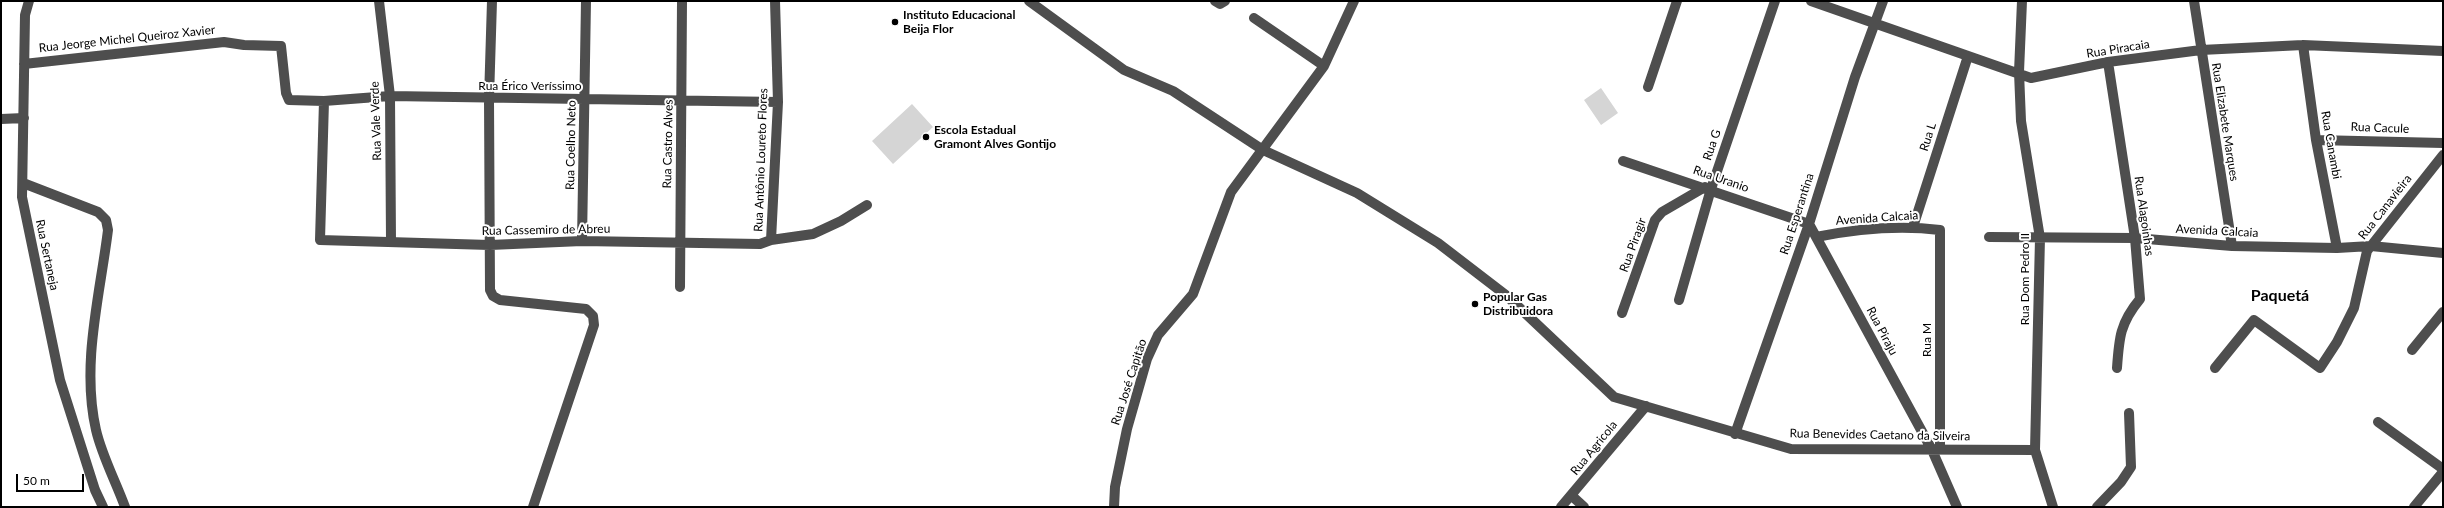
<!DOCTYPE html>
<html>
<head>
<meta charset="utf-8">
<style>
  body { margin:0 }
  #map { position:relative; width:2444px; height:508px; overflow:hidden; background:#fff; font-family:Lato,sans-serif }
  canvas { display:block }
  .frame { position:absolute; inset:0; border:2px solid #000; pointer-events:none }
  .scale { position:absolute; left:16px; top:474px; width:68px; height:18px; box-sizing:border-box; border:2px solid #000; border-top:0; padding-left:5px; font-size:12px; line-height:14px; white-space:nowrap; color:#000; -webkit-text-stroke:3px #fff; paint-order:stroke }
</style>
</head>
<body>
<div id="map">
<canvas width="2444" height="508"></canvas>
<div class="frame"></div>
<div class="scale">50 m</div>
</div>
<script>
const context = document.querySelector('canvas').getContext('2d');
context.lineJoin = 'round';
function fill(path, color) { context.fillStyle = color; context.fill(path, 'evenodd'); }
function stroke(path, color, width, dash) { context.strokeStyle = color; context.lineWidth = width; context.lineCap = dash ? 'butt' : 'round'; context.setLineDash(dash || []); context.stroke(path); }
function drawText(font, color, halo, rows, align = 'center') {
  context.font = font + ' Lato,sans-serif'; context.lineWidth = 4; context.setLineDash([]); context.textBaseline = 'middle'; context.strokeStyle = halo; context.fillStyle = color; for (const [text, x, y, turn = 0] of rows) {
    context.save(); context.translate(x, y); context.rotate((+turn || 0) * Math.PI / 180); context.textAlign = isNaN(turn) ? turn : align; if (halo) context.strokeText(text, 0, 0); context.fillText(text, 0, 0); context.restore();
  }
}
const green = new Path2D(`
  M1601,88L1618,113L1601,125L1584,100Z
  M912,104L933,127L893,164L872,141Z`);
const minor = new Path2D(`
  M29,1L25,15L22,197L60,380L95,490L103,507
  M379,1L390,96L391,241
  M492,1L489,99L490,290L493,296L500,300L586,309L593,316L594,325L533,507
  M775,1L778,102L771,240L813,234L841,221L867,205
  M1029,1L1124,70L1173,91L1263,150L1357,193L1438,243L1507,296L1614,397L1791,449L2035,450
  M1215,1L1220,4L1225,1
  M1811,1L2031,78L2108,62L2201,50L2303,45L2443,51
  M2022,1L2019,72L2021,121L2040,238L2035,450L2053,507
  M2194,1L2232,246
  M1254,18L1324,66
  M2303,45L2316,140L2337,248
  M2108,62L2135,238L2140,299C2120,323 2119,338 2117,368
  M24,64L224,42L244,45L281,46L286,93L289,100L324,101L390,96L778,102
  M1648,87L1677,1
  M324,101L320,240L490,245L582,241L760,244L771,240
  M1,119L24,118
  M2316,140L2443,143
  M1623,161L1809,224L1932,450L1957,507
  M23,183L98,212L106,220L108,230C100,295 81,364 96,430C102,456 116,482 125,507
  M1913,227L1968,56
  M1816,237C1856,229 1899,225 1940,230V449
  M1989,237L2135,238L2232,246L2337,248L2371,246L2443,253
  M582,241L586,1
  M680,287L682,1
  M1679,300L1711,189L1775,1
  M1622,313L1655,220L1662,212L1705,187
  M2412,350L2443,312
  M2215,368L2254,320L2320,368L2337,342L2354,308L2367,251L2443,155
  M2378,422L2443,469
  M1735,434L1809,224L1855,77L1883,1
  M1572,496L1584,507
  M1114,507L1115,487L1127,429L1147,359L1158,335L1193,294L1231,192L1324,66L1354,1
  M1561,507L1646,406
  M2097,507L2121,482L2131,467L2129,413
  M2414,507L2443,472`);
const markers = [
  [895,22,4,"#000"],
  [926,137,4,"#000"],
  [1475,304,4,"#000"]
];
const poiNames = [
  ["Instituto Educacional",903,15],
  ["Beija Flor",903,29],
  ["Escola Estadual",934,130],
  ["Gramont Alves Gontijo",934,144],
  ["Popular Gas",1483,297],
  ["Distribuidora",1483,311]
];
const streetNames = [
  ["Rua Jeorge Michel Queiroz Xavier",127,39,-6],
  ["Rua Piracaia",2118,49,-9],
  ["Rua Érico Veríssimo",530,86],
  ["Rua Vale Verde",376,121,-92],
  ["Rua Elizabete Marques",2225,122,81],
  ["Rua Cacule",2380,128,2],
  ["Rua L",1928,137,-72],
  ["Rua Castro Alves",668,144,-89],
  ["Rua Coelho Neto",571,145,-89],
  ["Rua G",1712,145,-71],
  ["Rua Canambi",2331,145,80],
  ["Rua Antônio Loureto Flores",761,160,-88],
  ["Rua Uranio",1721,179,19],
  ["Rua Canavieira",2385,207,-52],
  ["Rua Esperantina",1797,214,-72],
  ["Rua Alagoinhas",2144,216,82],
  ["Avenida Calcaia",1877,218,-4],
  ["Rua Cassemiro de Abreu",546,230,-1],
  ["Avenida Calcaia",2217,231,3],
  ["Rua Piragir",1633,245,-70],
  ["Rua Sertaneja",47,255,78],
  ["Rua Dom Pedro II",2025,279,-90],
  ["Rua Piraju",1882,331,62],
  ["Rua M",1927,340,-90],
  ["Rua José Capitão",1129,382,-72],
  ["Rua Benevides Caetano da Silveira",1880,435,1],
  ["Rua Agricola",1594,448,-51]
];
const districtNames = [
  ["Paquetá",2280,296]
];
fill(green, '#d5d5d5');
stroke(minor, '#4e4e4e', 10);
for (const [x, y, r, color] of markers) { const dot = new Path2D(); dot.arc(x, y, r, 0, 2 * Math.PI); context.fillStyle = color; context.fill(dot); stroke(dot, '#fff', 1.5); }
drawText('bold 12px', '#000', '#fff', poiNames, 'left');
drawText('12px', '#000', '#fff', streetNames);
drawText('bold 16px', '#000', '#fff', districtNames);
</script>
</body>
</html>
